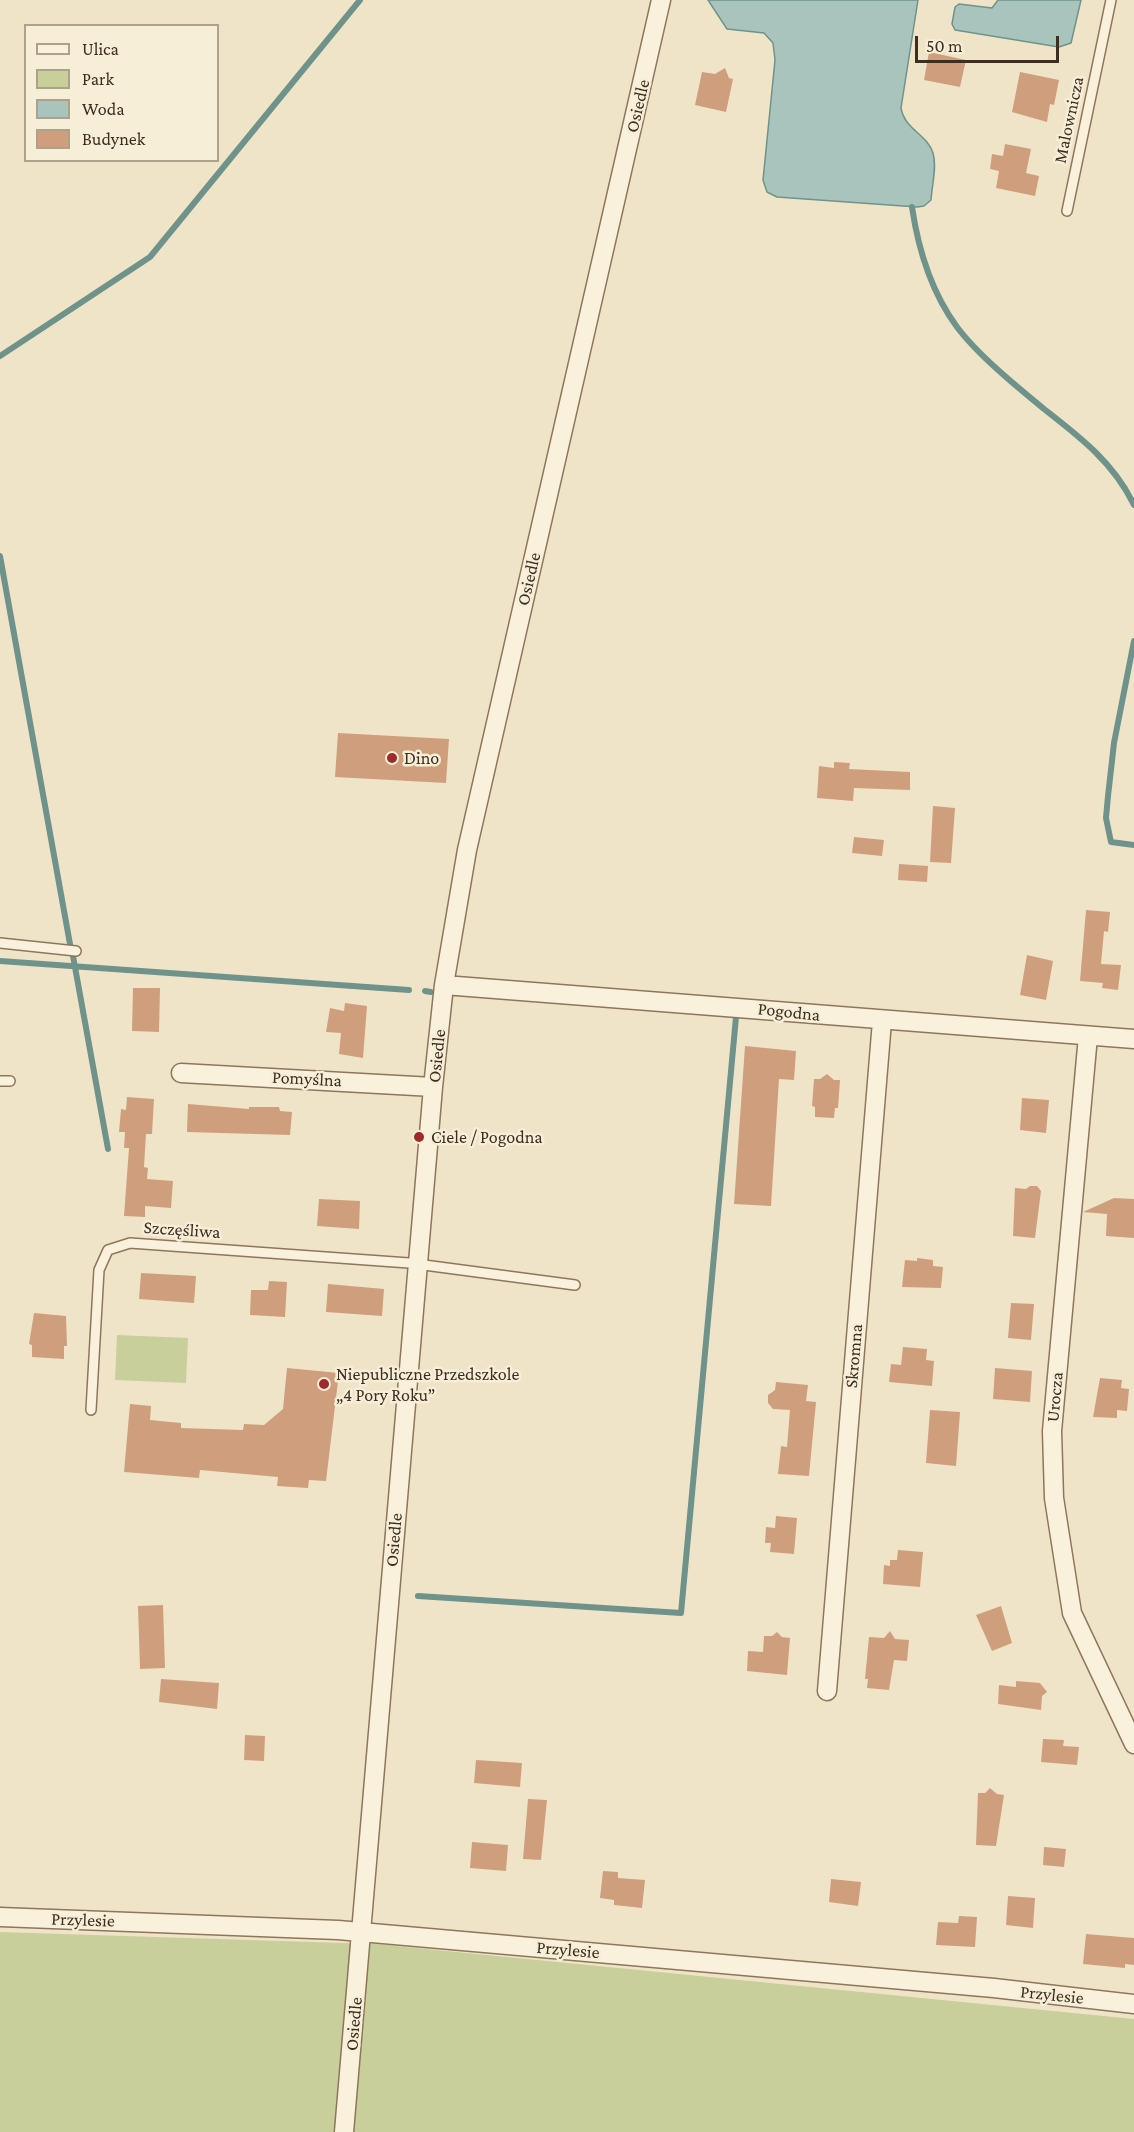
<!DOCTYPE html>
<html>
<head>
<meta charset="utf-8">
<style>
  body { margin:0 }
  #map { position:relative; width:1134px; height:2132px; overflow:hidden; background:#f0e4c8; font-family:"Crimson Pro",serif }
  canvas { display:block }
  .legend { position:absolute; left:24px; top:24px; width:195px; height:138px; box-sizing:border-box; background:#f7eed8; border:2px solid #ada18e; margin:0; padding:8px 10px; list-style:none; font-size:18px; color:#3d2e20 }
  .legend li { display:flex; align-items:center; gap:12px; height:30px }
  .legend b { width:30px; border:2px solid #ada18e }
  .scale { position:absolute; left:915px; top:36px; width:144px; height:27px; box-sizing:border-box; border:3px solid #3d2e20; border-top:0; padding-left:8px; font-size:18px; line-height:21px; white-space:nowrap; color:#3d2e20; -webkit-text-stroke:4px #f7eed8; paint-order:stroke }
</style>
</head>
<body>
<div id="map">
<canvas width="1134" height="2132"></canvas>
<ul class="legend">
<li><b style="height:8px;background:#faf1dc"></b>Ulica</li>
<li><b style="height:16px;background:#c9cf9b"></b>Park</li>
<li><b style="height:16px;background:#a9c4bc"></b>Woda</li>
<li><b style="height:16px;background:#cf9f7d"></b>Budynek</li>
</ul>
<div class="scale">50 m</div>
</div>
<script>
const context = document.querySelector('canvas').getContext('2d');
context.lineJoin = 'round';
function fill(path, color) { context.fillStyle = color; context.fill(path, 'evenodd'); }
function stroke(path, color, width, dash) { context.strokeStyle = color; context.lineWidth = width; context.lineCap = dash ? 'butt' : 'round'; context.setLineDash(dash || []); context.stroke(path); }
function drawText(font, color, halo, rows, align = 'center') {
  context.font = font + ' "Crimson Pro",serif'; context.lineWidth = 5; context.setLineDash([]); context.textBaseline = 'middle'; context.strokeStyle = halo; context.fillStyle = color; for (const [text, x, y, turn = 0] of rows) {
    context.save(); context.translate(x, y); context.rotate((+turn || 0) * Math.PI / 180); context.textAlign = isNaN(turn) ? turn : align; if (halo) context.strokeText(text, 0, 0); context.fillText(text, 0, 0); context.restore();
  }
}
const green = new Path2D(`
  M117,1335L188,1338L186,1383L115,1380Z
  M0,1932L376,1944L1134,2019V2132H0Z`);
const water = new Path2D(`
  M708,0H918L901,108C905,130 927,134 933,153C937,167 932,185 931,200L924,206L917,207L777,197L767,192L763,180L775,60L773,43L764,33L727,29Z
  M998,0H1081L1071,43L1059,47L955,30L952,24L955,7L959,4L992,8Z`);
const stream = new Path2D(`
  M912,207C918,248 932,293 957,327C978,355 1016,386 1044,409C1080,437 1114,463 1134,505
  M0,356L150,257L360,0
  M0,556L70,944
  M1134,641L1114,743L1108,796L1106,818L1111,842L1134,845
  M73,956L108,1149
  M0,961L409,990
  M425,991L431,992
  M418,1596L681,1613L736,1017`);
const building = new Path2D(`
  M929,52L966,60L960,87L924,80Z
  M725,68L729,78L733,79L726,112L695,105L702,72L715,74Z
  M1020,72L1059,80L1054,105L1050,104L1047,122L1012,112Z
  M1005,144L1031,149L1026,173L1039,176L1035,196L996,188L999,171L990,169L992,154L1003,156Z
  M338,733L449,739L446,783L335,777Z
  M834,762L850,763L849,769L910,772V790L854,788L853,801L817,798L819,766L834,768Z
  M933,806L955,808L951,863L930,862Z
  M854,837L884,840L882,856L852,853Z
  M899,864L928,866L927,882L898,880Z
  M1086,910L1110,912L1108,932L1104,931L1101,964L1121,965L1118,990L1102,988L1103,983L1080,981Z
  M1027,955L1053,961L1046,1000L1020,995Z
  M133,988H160L159,1032L132,1031Z
  M345,1003L367,1006L363,1058L339,1054L341,1033L326,1032L330,1008L344,1011Z
  M745,1046L796,1051L794,1080L779,1079L771,1206L734,1204Z
  M827,1074L834,1080H840L838,1108H835L834,1118L815,1117V1107L812,1106L814,1079H820Z
  M127,1097L154,1099L152,1134H146L144,1167L148,1168L147,1179L173,1181L171,1208L145,1206V1217L124,1216L129,1148H124L125,1132H119L121,1109L126,1110Z
  M1022,1098L1049,1100L1046,1133L1020,1130Z
  M188,1104L249,1109V1107H279L280,1111L292,1112L290,1135L187,1132Z
  M1030,1186H1037L1041,1191L1035,1238L1013,1236L1015,1188L1026,1189Z
  M1114,1198L1134,1199V1238L1106,1236L1107,1214L1083,1212Z
  M319,1199L360,1201L359,1229L317,1226Z
  M917,1258L933,1260V1266L943,1267L941,1288L902,1287L905,1260L917,1261Z
  M141,1273L196,1276L194,1303L139,1299Z
  M269,1281L287,1282L285,1317L250,1315L251,1290H268Z
  M328,1284L384,1289L382,1316L326,1312Z
  M1011,1303L1034,1304L1031,1340L1008,1338Z
  M34,1313L66,1316L67,1346H64V1359L32,1357V1345L29,1344Z
  M903,1347L927,1349L926,1360L934,1361L932,1386L889,1382L891,1364L901,1365Z
  M287,1368L339,1373L326,1481L309,1480L308,1488L277,1486L278,1477L200,1470L199,1478L124,1472L130,1404L151,1406L150,1420L181,1423V1428L243,1430L244,1424L264,1425L283,1409Z
  M995,1368L1032,1371L1030,1402L993,1399Z
  M1100,1378L1122,1380L1121,1388L1129,1389L1127,1411L1117,1410V1418L1093,1417Z
  M776,1382L808,1385L806,1401L816,1402L809,1476L778,1474L781,1446L787,1447L790,1410L773,1409L768,1403V1395L775,1390Z
  M930,1410L960,1412L956,1466L926,1463Z
  M776,1516L797,1518L794,1554L770,1552L771,1543H765L766,1527L775,1528Z
  M898,1550L923,1552L920,1587L883,1584L884,1565L890,1566V1560H897Z
  M163,1605L165,1668L140,1669L138,1606Z
  M1001,1606L1012,1643L992,1651L976,1615Z
  M890,1631L895,1639L909,1640L907,1661L894,1660L889,1690L867,1688L868,1679H865L869,1637L884,1638Z
  M777,1632L782,1637L790,1638L787,1675L747,1671L748,1651L763,1652L764,1636H772Z
  M161,1679L219,1683L217,1709L159,1702Z
  M1016,1681L1040,1683L1047,1692L1042,1696L1041,1710L998,1704L999,1685L1016,1687Z
  M245,1735L265,1736L264,1761L244,1760Z
  M1043,1739L1064,1740L1063,1746L1079,1747L1077,1765L1041,1762Z
  M476,1760L522,1763L520,1787L474,1783Z
  M990,1788L997,1794L1004,1795L996,1846L976,1845L978,1793H985Z
  M528,1799L547,1800L541,1860L523,1859Z
  M472,1842L508,1845L506,1871L470,1868Z
  M1044,1847L1066,1849L1064,1867L1043,1865Z
  M603,1871L618,1872V1878L645,1880L642,1908L614,1905V1900L600,1898Z
  M831,1879L861,1882L858,1906L829,1902Z
  M1008,1896L1035,1898L1033,1928L1006,1925Z
  M959,1916L977,1917L975,1947L936,1945L938,1922L958,1923Z
  M1086,1934L1134,1938V1965L1125,1964V1968L1083,1964Z`);
const service = new Path2D(`
  M1067,211L1111,0
  M0,943L76,951
  M0,1081H10
  M91,1410L99,1270L108,1250L130,1243L409,1263L575,1285`);
const minor = new Path2D(`
  M444,985L1134,1039
  M1088,1036L1052,1431L1054,1498L1072,1613L1134,1744
  M181,1073L433,1087
  M827,1691L882,1021
  M0,1917L338,1930L994,1988L1134,2004
  M344,2132L433,1087L444,985L467,850L661,0`);
const markers = [
  [392,758,6,"#9e2a2b"],
  [419,1137,6,"#9e2a2b"],
  [324,1384,6,"#9e2a2b"]
];
const streetNames = [
  ["Osiedle",638,106,-77],
  ["Malownicza",1069,120,-78],
  ["Osiedle",529,579,-77],
  ["Pogodna",789,1012,6],
  ["Osiedle",437,1056,-84],
  ["Pomyślna",307,1079,3],
  ["Szczęśliwa",182,1230,4],
  ["Skromna",854,1356,-85],
  ["Urocza",1055,1397,-85],
  ["Osiedle",394,1540,-85],
  ["Przylesie",83,1920,2],
  ["Przylesie",568,1950,5],
  ["Przylesie",1052,1995,6],
  ["Osiedle",354,2024,-85]
];
const poiNames = [
  ["Dino",404,758],
  ["Ciele / Pogodna",431,1137],
  ["Niepubliczne Przedszkole",336,1374],
  ["„4 Pory Roku”",336,1395]
];
fill(green, '#c9cf9b');
fill(water, '#a9c4bc');
stroke(water, '#6f938a', 1.5);
stroke(stream, '#6f938a', 6);
fill(building, '#cf9f7d');
stroke(service, '#8d765c', 12);
stroke(minor, '#8d765c', 21);
stroke(service, '#faf1dc', 9);
stroke(minor, '#faf1dc', 18);
for (const [x, y, r, color] of markers) { const dot = new Path2D(); dot.arc(x, y, r, 0, 2 * Math.PI); context.fillStyle = color; context.fill(dot); stroke(dot, '#f7eed8', 2); }
drawText('18px', '#3d2e20', '#f7eed8', streetNames);
drawText('18px', '#3d2e20', '#f7eed8', poiNames, 'left');
</script>
</body>
</html>
